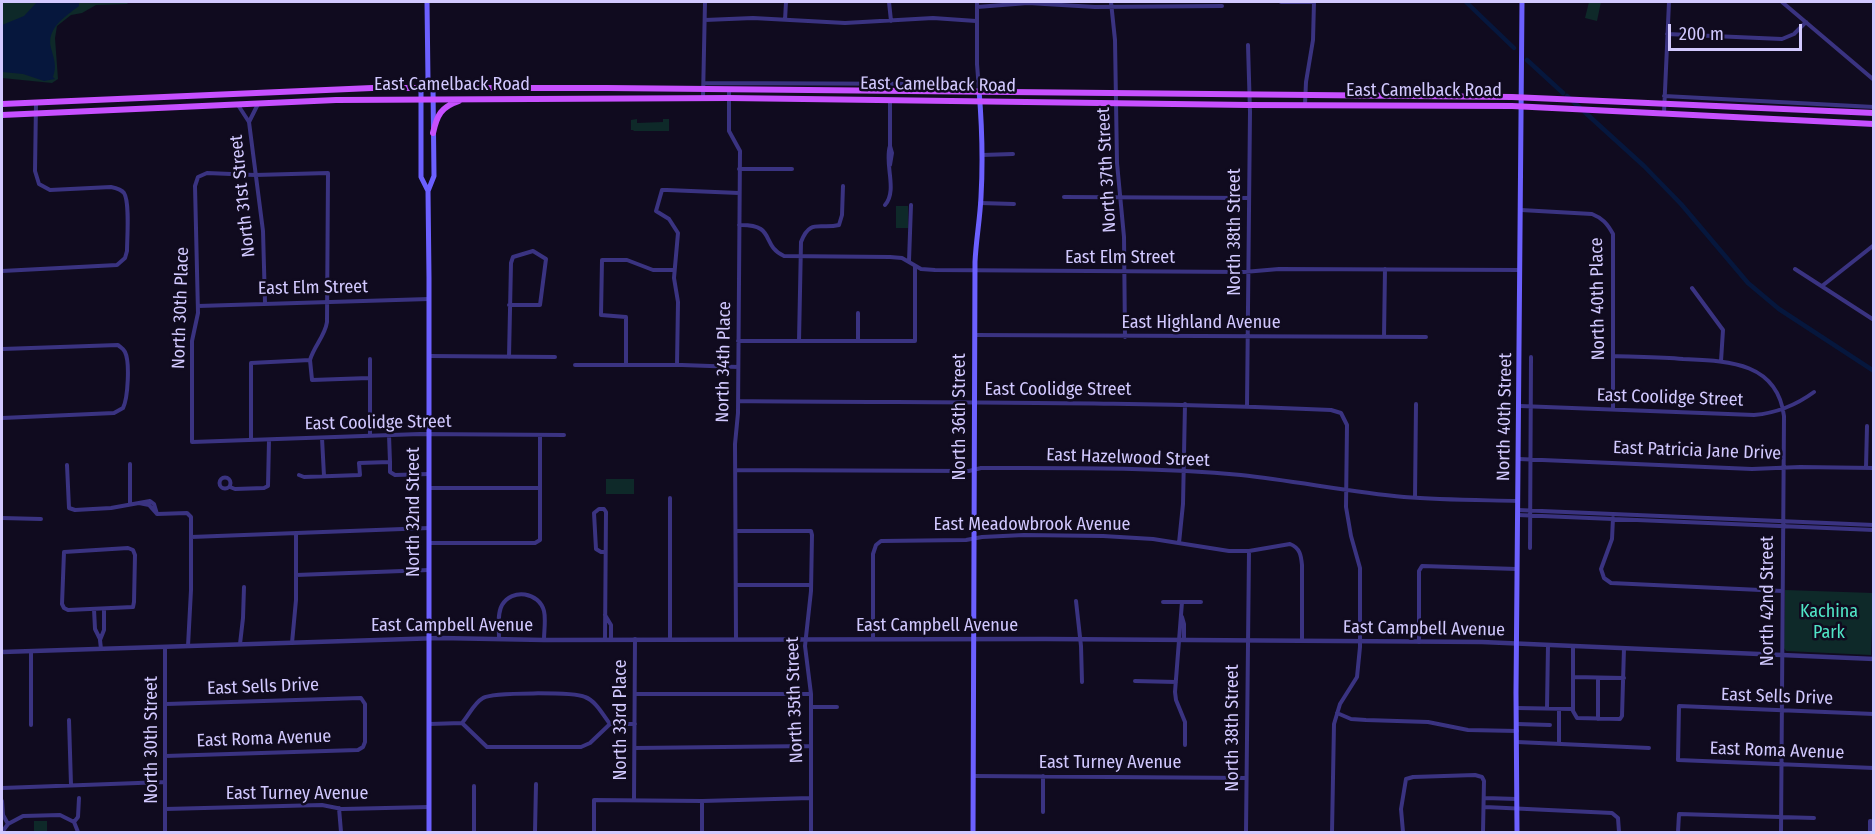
<!DOCTYPE html>
<html>
<head>
<meta charset="utf-8">
<style>
  body { margin:0 }
  #map { position:relative; width:1875px; height:834px; overflow:hidden; background:#100b1f; font-family:"Fira Sans Condensed",sans-serif }
  canvas { display:block }
  .frame { position:absolute; inset:0; border:3px solid #d2c9ff; pointer-events:none }
  .scale { position:absolute; left:1668px; top:24px; width:134px; height:27px; box-sizing:border-box; border:3px solid #d2c9ff; border-top:0; padding-left:8px; font-size:18px; line-height:21px; white-space:nowrap; color:#d2c9ff; -webkit-text-stroke:4px #100b1f; paint-order:stroke }
</style>
</head>
<body>
<div id="map">
<canvas width="1875" height="834"></canvas>
<div class="frame"></div>
<div class="scale">200 m</div>
</div>
<script>
const context = document.querySelector('canvas').getContext('2d');
context.lineJoin = 'round';
function fill(path, color) { context.fillStyle = color; context.fill(path, 'evenodd'); }
function stroke(path, color, width, dash) { context.strokeStyle = color; context.lineWidth = width; context.lineCap = dash ? 'butt' : 'round'; context.setLineDash(dash || []); context.stroke(path); }
function drawText(font, color, halo, rows, align = 'center') {
  context.font = font + ' "Fira Sans Condensed",sans-serif'; context.lineWidth = 5; context.setLineDash([]); context.textBaseline = 'middle'; context.strokeStyle = halo; context.fillStyle = color; for (const [text, x, y, turn = 0] of rows) {
    context.save(); context.translate(x, y); context.rotate((+turn || 0) * Math.PI / 180); context.textAlign = isNaN(turn) ? turn : align; if (halo) context.strokeText(text, 0, 0); context.fillText(text, 0, 0); context.restore();
  }
}
const green = new Path2D(`
  M2,2H129L127,4L96,5L82,13L71,15L57,26L55,38L58,79L52,83L2,78Z
  M1589,2H1601L1597,21L1585,18Z
  M637,119V123L663,122V119H669V131H633L634,130H631V120Z
  M896,206H908V228H896Z
  M606,479H634V494H606Z
  M1785,590L1873,593L1871,655L1786,651L1784,648Z
  M34,821H47V832H34Z`);
const water = new Path2D(`
  M37,2H79V6C66,16 46,28 51,48C54,59 57,66 53,77L55,79L44,81L23,74L2,72V25L24,16Z`);
const canal = new Path2D(`
  M1466,2L1514,48
  M1527,60L1563,93
  M1567,96L1644,166L1681,204L1748,283L1779,309L1874,371`);
const minor = new Path2D(`
  M889,2L891,21
  M977,2V64L979,90
  M1111,2L1115,40L1117,163L1124,237L1125,337
  M1281,2H1314
  M1782,2L1874,80
  M977,7L1028,3L1095,7L1222,6
  M705,20L753,18L845,23L933,18L976,21
  M785,20L786,2
  M1667,34L1782,39L1794,34L1806,22
  M704,83L947,84L949,86L950,90
  M729,89V131L740,151L738,413L735,444L736,639
  M1664,96L1874,107
  M703,98L705,2
  M238,105L249,122L263,231L265,303
  M1305,105L1306,82L1313,40L1314,2
  M1664,113L1669,2
  M249,122L258,104
  M890,146L892,153L890,165
  M982,155L1013,154
  M739,169H792
  M1064,197L1249,198
  M980,203L1014,204
  M885,205C898,190 884,164 890,146V100
  M1521,210L1592,214C1602,218 1607,223 1613,234V409
  M739,225C777,224 760,245 784,256L890,257L902,258L921,269L935,270L1244,272L1279,269L1520,270
  M909,261L911,205
  M1795,269L1874,320
  M2,271L117,265L125,258L127,251C127,239 130,202 124,193C121,189 116,188 111,187L50,190L39,184L35,171L36,103
  M1822,286L1874,245
  M1692,288L1723,330L1721,361
  M198,306L429,299
  M975,335L1426,337
  M1384,337L1385,269
  M738,341H915V267
  M799,341L801,242C810,218 820,230 839,225L842,215L843,186
  M858,341V313
  M2,349L118,345C121,348 123,348 125,352C130,362 128,398 123,408L114,413L2,418
  M430,356L555,357
  M1613,356C1636,357 1660,357 1683,359C1726,361 1777,361 1784,416L1781,832
  M509,357L511,263L513,257L533,251L546,259L540,305H509
  M370,359V436
  M310,360C314,346 325,336 327,322L328,173L255,175L207,173L198,177L195,186L198,313L192,341V442L420,434L564,435
  M575,365H682L738,367
  M626,365V317L601,315L602,260H627L653,270H674
  M677,365L678,302L674,278L678,233L669,219L656,211L662,190H667L739,193
  M738,401C935,403 1133,401 1331,410L1341,413L1347,425L1346,507L1351,536L1360,568V647L1357,677L1340,704L1334,724L1332,832
  M1247,406L1250,112L1248,45
  M1520,406L1754,415C1777,413 1795,406 1814,392
  M389,435L390,462
  M322,438L324,476
  M251,440V363L310,360L312,380L369,378
  M1519,459L1752,469L1800,467L1874,468
  M130,464V504
  M67,465L69,508L75,510L111,508L150,501L154,504L157,514
  M1866,468L1867,426
  M736,470L969,471L981,468C1067,468 1155,467 1241,475C1296,481 1350,492 1404,497C1442,500 1480,500 1518,501
  M299,475L304,477L360,475L359,463L390,462V472L395,475L429,474
  M219.5 483a5.5 5.5 0 1 1 11 0a5.5 5.5 0 1 1-11 0Z
  M230,487L235,489L264,488L268,486L269,440
  M429,488H540
  M670,498V639
  M1415,498L1416,404
  M139,503L149,505L157,514
  M1518,510L1874,525
  M157,514L187,513L191,517V590L188,646
  M1518,515L1874,530
  M2,518L41,519
  M1613,518L1612,539L1601,569L1604,578L1611,583L1782,591
  M737,531H811L812,535L811,591L805,646L811,694V832
  M191,537L429,528
  M429,543H535L540,540V435
  M1179,543L1183,504L1185,404
  M128,548L133,550L135,555L134,602L133,607L68,610L64,608L62,604L64,552Z
  M1530,548L1531,357
  M605,552H601L596,549L594,513L599,509H604L606,512L605,639
  M296,575L429,570
  M736,585H811
  M1076,601L1081,646L1082,682
  M1163,602H1201
  M1182,602L1175,692L1176,700L1185,722V745
  M94,609L95,629L100,639
  M605,615L611,625V639
  M1182,617L1184,624V640
  M499,638C499,628 497,614 502,605C512,588 539,592 544,611C546,619 544,631 544,640
  M873,639V554L876,545L881,541L966,540L982,537L1024,535L1103,536L1153,539L1229,551H1249L1290,544C1300,548 1301,555 1302,565V641
  M1419,642V571L1422,566L1517,569
  M292,643L296,600V533
  M240,644L243,618L244,587
  M1573,646V711L1577,718L1620,719L1622,716L1624,648
  M165,647V832
  M101,649L100,640L104,630V609
  M31,651V725
  M1573,677L1624,678
  M1135,681L1176,682
  M635,694H811
  M811,707H837
  M1517,708L1573,709
  M1547,708L1548,645
  M1337,713L1351,719L1366,720L1428,722L1468,730L1517,731
  M1874,714L1679,706L1678,760L1874,768
  M1598,719V678
  M69,720L71,785
  M462,723C469,715 474,703 483,698C492,692 574,692 585,697C596,701 603,715 610,724
  M429,724L462,723L487,747H581L590,743L610,724H635
  M1517,724L1550,725
  M1517,742L1649,748
  M1559,743V709
  M635,748L811,746
  M165,756L358,750L363,747L365,742V704L361,698L166,704
  M974,776L1246,778
  M1043,776V812
  M2,788L165,782
  M1485,798L1517,799
  M634,800L635,639
  M2,801L3,815L8,824L2,832
  M1485,807L1612,813L1618,818L1619,832
  M339,808L341,832
  M165,809L322,805L342,809L429,807
  M8,824L23,816L60,815L74,822
  M78,832L74,822L78,817L79,798
  M474,832V786
  M535,832L536,784
  M594,832V800L702,801L811,798
  M702,832V801
  M1246,832L1249,551
  M1403,832L1401,809L1406,779L1413,777L1475,775L1482,777L1484,781L1483,832
  M1678,832L1679,814L1814,818
  M1870,832V821L1874,822`);
const tertiary = new Path2D(`
  M2,652L440,638L544,640L1045,639L1482,642L1874,659`);
const secondary = new Path2D(`
  M427,2L428,81L433,87L434,176L428,191
  M428,81L421,87V177L428,191L429,278V832
  M973,832L975,262C976,240 980,219 981,197C983,162 982,126 979,90
  M1517,832L1516,692L1522,2`);
const primary = new Path2D(`
  M2,104L372,88H607L1512,97L1874,113
  M2,115L336,100L729,98L1248,105L1512,106L1874,124
  M433,133C437,115 441,107 459,101`);
const streetNames = [
  ["East Camelback Road",452,85],
  ["East Camelback Road",938,85,1],
  ["East Camelback Road",1424,91],
  ["North 37th Street",1107,170,-93],
  ["North 31st Street",243,196,-96],
  ["North 38th Street",1235,232,-90],
  ["East Elm Street",1120,258],
  ["East Elm Street",313,288,-1],
  ["North 40th Place",1598,299,-91],
  ["North 30th Place",181,308,-88],
  ["East Highland Avenue",1201,323],
  ["North 34th Place",724,362,-89],
  ["East Coolidge Street",1058,390],
  ["East Coolidge Street",1670,398,2],
  ["North 36th Street",960,417,-90],
  ["North 40th Street",1505,417,-89],
  ["East Coolidge Street",378,423,-1],
  ["East Patricia Jane Drive",1697,451,2],
  ["East Hazelwood Street",1128,458,2],
  ["North 32nd Street",414,512,-90],
  ["East Meadowbrook Avenue",1032,525],
  ["North 42nd Street",1768,601,-90],
  ["East Campbell Avenue",452,626],
  ["East Campbell Avenue",937,626],
  ["East Campbell Avenue",1424,629,1],
  ["East Sells Drive",263,687,-2],
  ["East Sells Drive",1777,697,2],
  ["North 35th Street",795,700,-92],
  ["North 33rd Place",621,720,-90],
  ["North 38th Street",1233,728,-90],
  ["East Roma Avenue",264,739,-2],
  ["North 30th Street",152,740,-90],
  ["East Roma Avenue",1777,751,2],
  ["East Turney Avenue",1110,763],
  ["East Turney Avenue",297,794]
];
const parkNames = [
  ["Kachina",1829,612],
  ["Park",1829,633]
];
fill(green, '#0e2929');
fill(water, '#06173d');
stroke(canal, '#06173d', 4.5);
stroke(minor, '#3a3381', 4);
stroke(tertiary, '#3a3381', 4.5);
stroke(secondary, '#6c60ff', 5);
stroke(primary, '#c750ff', 6);
drawText('18px', '#d2c9ff', '#100b1f', streetNames);
drawText('18px', '#50e5c7', '#100b1f', parkNames);
</script>
</body>
</html>
